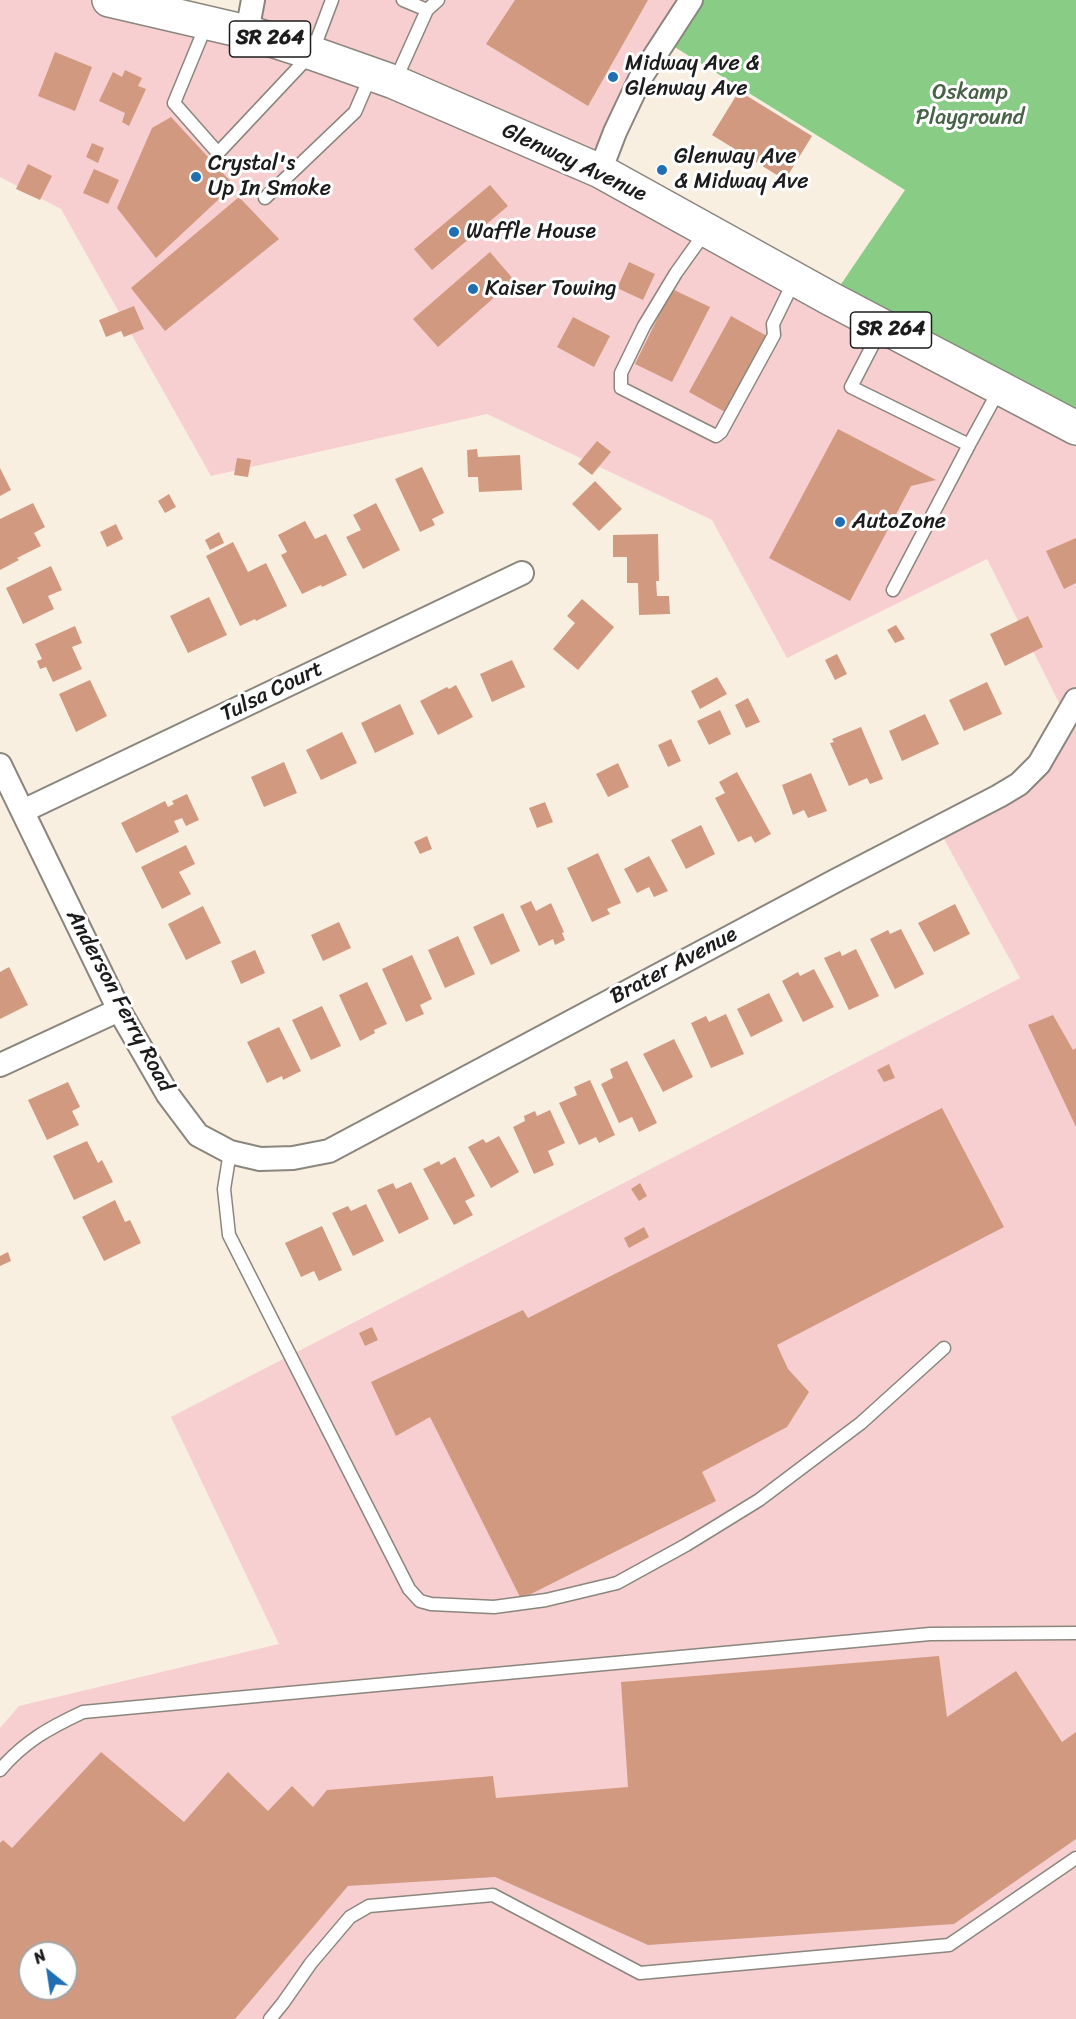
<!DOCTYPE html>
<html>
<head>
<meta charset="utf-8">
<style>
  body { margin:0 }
  #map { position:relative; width:1076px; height:2019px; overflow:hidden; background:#f9efe0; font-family:Sriracha,sans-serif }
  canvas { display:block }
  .north { position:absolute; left:18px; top:1941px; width:60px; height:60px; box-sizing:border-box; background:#fff; border:2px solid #a4a4a4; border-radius:50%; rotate:330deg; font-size:16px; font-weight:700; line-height:24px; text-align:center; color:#1c1c1c }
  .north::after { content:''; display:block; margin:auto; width:21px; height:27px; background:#1f6fb2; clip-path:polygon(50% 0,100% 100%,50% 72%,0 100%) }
</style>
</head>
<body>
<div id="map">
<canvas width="1076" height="2019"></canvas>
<div class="north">N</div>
</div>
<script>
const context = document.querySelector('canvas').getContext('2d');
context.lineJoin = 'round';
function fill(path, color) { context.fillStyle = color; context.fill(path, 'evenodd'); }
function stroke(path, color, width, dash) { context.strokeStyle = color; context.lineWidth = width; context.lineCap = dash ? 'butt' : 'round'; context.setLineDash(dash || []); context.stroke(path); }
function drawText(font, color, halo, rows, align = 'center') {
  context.font = font + ' Sriracha,sans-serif'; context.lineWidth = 6; context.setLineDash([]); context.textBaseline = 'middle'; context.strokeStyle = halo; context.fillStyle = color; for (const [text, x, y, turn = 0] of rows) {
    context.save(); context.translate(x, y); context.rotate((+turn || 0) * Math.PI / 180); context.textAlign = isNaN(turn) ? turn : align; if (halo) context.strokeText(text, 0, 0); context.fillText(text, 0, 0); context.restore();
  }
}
const built = new Path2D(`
  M0,0H109L246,32L253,0H691L600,170L1076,428V2019H0V1728L19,1706L279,1644L171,1417L1020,978L938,828L999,796L1066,717L987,559L787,658L712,520L487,414L211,476L61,209L0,177ZM30,1953H66V1989H30Z`);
const green = new Path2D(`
  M691,0H1076V428L831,299L905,190L665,41Z`);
const building = new Path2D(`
  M515,0H648L588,106L486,44Z
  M55,52L92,67L75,111L38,96Z
  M125,70L142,78L138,86L146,89L129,126L122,122L125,113L99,101L113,72L122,77Z
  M739,91L812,136L785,180L712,135Z
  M171,117L234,185L156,258L117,208L152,128Z
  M92,143L104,148L98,163L86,157Z
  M28,164L52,176L40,200L16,189Z
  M94,169L119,180L108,204L83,193Z
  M490,185L508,206L432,270L414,249Z
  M239,197L279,239L165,331L131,288Z
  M490,252L514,280L438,347L413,319Z
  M629,262L655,274L643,300L617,288Z
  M672,289L710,307L672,382L635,364Z
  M134,306L144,329L124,337L121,331L106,337L99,320Z
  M731,316L767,336L725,412L689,392Z
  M573,317L610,336L594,367L557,347Z
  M838,429L936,480L911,486L850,601L769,558Z
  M597,441L611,452L592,475L578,464Z
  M477,449L478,457L520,455L522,490L479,492L478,477H468L467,450Z
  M237,458L251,460L248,477L234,475Z
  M422,467L444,513L432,519L435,525L420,532L395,479Z
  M0,468L11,490L0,496Z
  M595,481L622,509L599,531L572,504Z
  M169,494L176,507L165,513L158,501Z
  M33,503L45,527L34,533L41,546L17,558L19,560L0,570V519Z
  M376,503L400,550L363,569L346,537L361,530L353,515Z
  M305,521L315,539L326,534L347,575L322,587L321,585L302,594L281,555L287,552L278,535Z
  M116,524L123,539L107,547L100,532Z
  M219,532L224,543L210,550L205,540Z
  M658,534L659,581H656L657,596H669L670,614L639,615L638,583H627V557H613V535Z
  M1076,538V583L1064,589L1046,551Z
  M233,542L248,572L266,563L287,606L256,621L255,619L240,626L206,556Z
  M51,566L62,590L48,596L54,609L23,624L6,588Z
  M209,597L227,635L188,653L170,616Z
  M582,599L614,627L578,670L553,649L575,623L567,616Z
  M1028,616L1043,647L1005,666L990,634Z
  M896,625L905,639L895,643L887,630Z
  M75,626L82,643L72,647L82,669L53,682L46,667L40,669L37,661L42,659L35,644Z
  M837,654L847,674L835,680L825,660Z
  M512,660L525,687L492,702L480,674Z
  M717,677L727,694L700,709L691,691Z
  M90,680L107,716L76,732L59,694Z
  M987,682L1002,714L964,731L949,700Z
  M456,685L473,717L438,735L420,701L447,687L449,689Z
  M748,698L760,722L746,728L735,705Z
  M400,704L414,734L375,753L361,723Z
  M720,710L731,734L709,745L697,721Z
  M925,714L939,744L902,761L889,731Z
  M861,727L883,779L870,784L867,778L849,786L830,743L834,742L832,739Z
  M342,732L357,763L321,780L306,750Z
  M671,739L681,761L668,767L658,745Z
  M284,762L297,793L264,807L251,777Z
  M618,763L629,787L608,797L596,774Z
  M737,772L771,834L755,843L751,836L738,842L715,798L725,793L719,782Z
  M811,773L827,811L808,818L804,810L793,815L782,785Z
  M187,794L199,820L186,826L182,818L174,821L179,832L136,853L121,823L165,801L168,807L174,804L172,801Z
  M545,802L553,822L537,828L529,808Z
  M701,825L715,854L686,869L671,840Z
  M427,836L432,849L420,854L414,842Z
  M186,845L195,864L179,872L191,894L162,909L141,867Z
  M598,853L621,903L607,909L610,914L592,922L567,868Z
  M649,856L668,891L654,897L649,887L637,893L624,869Z
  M531,901L536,911L551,903L564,932L562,933L565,940L555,945L553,939L539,946L520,906Z
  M955,904L970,934L934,952L918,923Z
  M203,906L221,943L186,960L168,924Z
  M503,913L520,951L491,965L473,927Z
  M339,922L351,948L323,961L311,935Z
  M901,929L924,974L895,989L870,939L888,930L890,934Z
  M458,936L475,974L445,988L428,950Z
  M856,949L879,996L849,1010L824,958L840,951L842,956Z
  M255,950L265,973L241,984L231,961Z
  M412,955L432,999L420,1005L424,1014L406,1022L382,969Z
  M9,967L28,1005L0,1019V972Z
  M814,969L834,1007L803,1022L782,981L798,972L800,976Z
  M367,982L387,1024L374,1030L375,1033L360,1041L339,995Z
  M769,993L783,1021L751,1037L737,1009Z
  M322,1006L341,1046L311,1060L292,1020Z
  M726,1014L744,1054L711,1068L691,1023L706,1016L709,1022Z
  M1053,1015L1073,1050L1076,1048V1127L1028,1025Z
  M279,1027L301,1071L283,1080L282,1076L267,1083L247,1042Z
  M674,1039L693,1077L663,1092L643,1054Z
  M627,1061L657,1123L639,1132L632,1117L619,1123L601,1084L613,1078L610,1069Z
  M889,1064L895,1078L884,1082L877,1070Z
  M590,1080L615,1135L599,1143L596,1137L579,1145L559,1103L577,1095L574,1087Z
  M68,1082L80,1107L72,1111L79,1125L47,1140L28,1100Z
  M942,1108L1004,1227L777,1345L788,1369L809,1392L787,1427L702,1472L716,1501L521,1599L430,1417L396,1436L371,1382L523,1310L528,1318Z
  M550,1110L565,1143L548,1151L554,1165L534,1174L513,1127L525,1121L524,1116L535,1111L537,1116Z
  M499,1136L519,1172L491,1188L468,1147L483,1139L486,1143Z
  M87,1141L98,1163L102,1160L113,1182L74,1200L53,1156Z
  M455,1157L475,1196L465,1201L473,1215L454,1225L423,1169L439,1161L441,1165Z
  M411,1182L429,1219L399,1234L377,1190L393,1183L396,1189Z
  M640,1183L647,1196L639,1201L631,1189Z
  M115,1200L125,1222L130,1220L141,1243L104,1261L82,1217Z
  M366,1204L384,1241L353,1256L332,1213L348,1206L351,1211Z
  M322,1226L342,1270L319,1281L314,1271L301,1277L285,1243Z
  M644,1227L649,1237L629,1248L624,1238Z
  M8,1252L11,1261L0,1266V1256Z
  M372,1327L378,1340L365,1346L359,1333Z
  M939,1656L947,1717L1016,1671L1062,1742L1076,1732V1839L954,1924L648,1945L495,1877L348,1886L235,2019H0V1843L3,1840L12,1848L101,1752L184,1822L228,1772L268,1811L292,1786L313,1807L327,1790L493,1776L496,1798L628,1787L621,1682ZM30,1953H66V1989H30Z`);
const lane = new Path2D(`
  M427,10L438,0
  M207,23L174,103L218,153L312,53L332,0
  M395,81L427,10L403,0
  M265,198L355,112L371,75
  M706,231L676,273L644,326L621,373V388L716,436L721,432L774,335L773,324L794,281
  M882,327L851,387L969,445L999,390
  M893,590L969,445
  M230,1152L224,1189L229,1235L409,1589L420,1601L431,1604L494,1607L546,1600L617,1583L686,1545L759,1500L861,1423L944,1348
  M0,1770C25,1741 49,1728 83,1712L930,1634L1076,1633
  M270,2019L283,2003L311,1963L350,1917L369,1906L493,1895L640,1973L949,1945L1076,1858`);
const street = new Path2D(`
  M247,32L253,0
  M600,171L615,132L641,77L691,0
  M0,765L119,1010L168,1095L198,1135L230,1152L260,1159L293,1158L329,1151L835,881L999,796L1019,784L1039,764L1076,700
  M23,811L522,573
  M0,1065L119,1010`);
const primary = new Path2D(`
  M109,0L247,32L312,53L394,82L600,171L831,299L1076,428`);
const markers = [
  [613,77,6,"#1f6fb2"],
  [662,170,6,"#1f6fb2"],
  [196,177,6,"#1f6fb2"],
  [454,232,6,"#1f6fb2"],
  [473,289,6,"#1f6fb2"],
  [840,522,6,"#1f6fb2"]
];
const shields = [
  [270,39,81],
  [891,330,81]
];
const shieldNames = [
  ["SR 264",270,39],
  ["SR 264",891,330]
];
const poiNames = [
  ["Midway Ave &",625,64],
  ["Glenway Ave",625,89],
  ["Glenway Ave",674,157],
  ["& Midway Ave",674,182],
  ["Crystal's",208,164],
  ["Up In Smoke",208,189],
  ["Waffle House",466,232],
  ["Kaiser Towing",485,289],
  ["AutoZone",852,522]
];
const parkNames = [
  ["Oskamp",970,93],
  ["Playground",970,118]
];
const streetNames = [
  ["Glenway Avenue",574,163,25],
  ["Tulsa Court",272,692,-26],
  ["Brater Avenue",674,966,-28],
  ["Anderson Ferry Road",119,1001,62]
];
fill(built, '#f7cfd0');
fill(green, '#88cc85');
fill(building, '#d19980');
stroke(lane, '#8a867e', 15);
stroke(street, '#8a867e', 26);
stroke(primary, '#8a867e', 36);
stroke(lane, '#fff', 12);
stroke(street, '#fff', 22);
stroke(primary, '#fff', 33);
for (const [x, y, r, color] of markers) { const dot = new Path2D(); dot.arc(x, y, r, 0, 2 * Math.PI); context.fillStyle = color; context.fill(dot); stroke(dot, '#fff', 2); }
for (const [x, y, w] of shields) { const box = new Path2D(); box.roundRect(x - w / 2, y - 18, w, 36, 4.5); context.fillStyle = '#fff'; context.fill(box); stroke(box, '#1c1c1c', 1.5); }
drawText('bold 21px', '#1c1c1c', null, shieldNames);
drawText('22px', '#1c1c1c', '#fff', poiNames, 'left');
drawText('22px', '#476246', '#fff', parkNames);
drawText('22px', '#1c1c1c', '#fff', streetNames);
</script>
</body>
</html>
